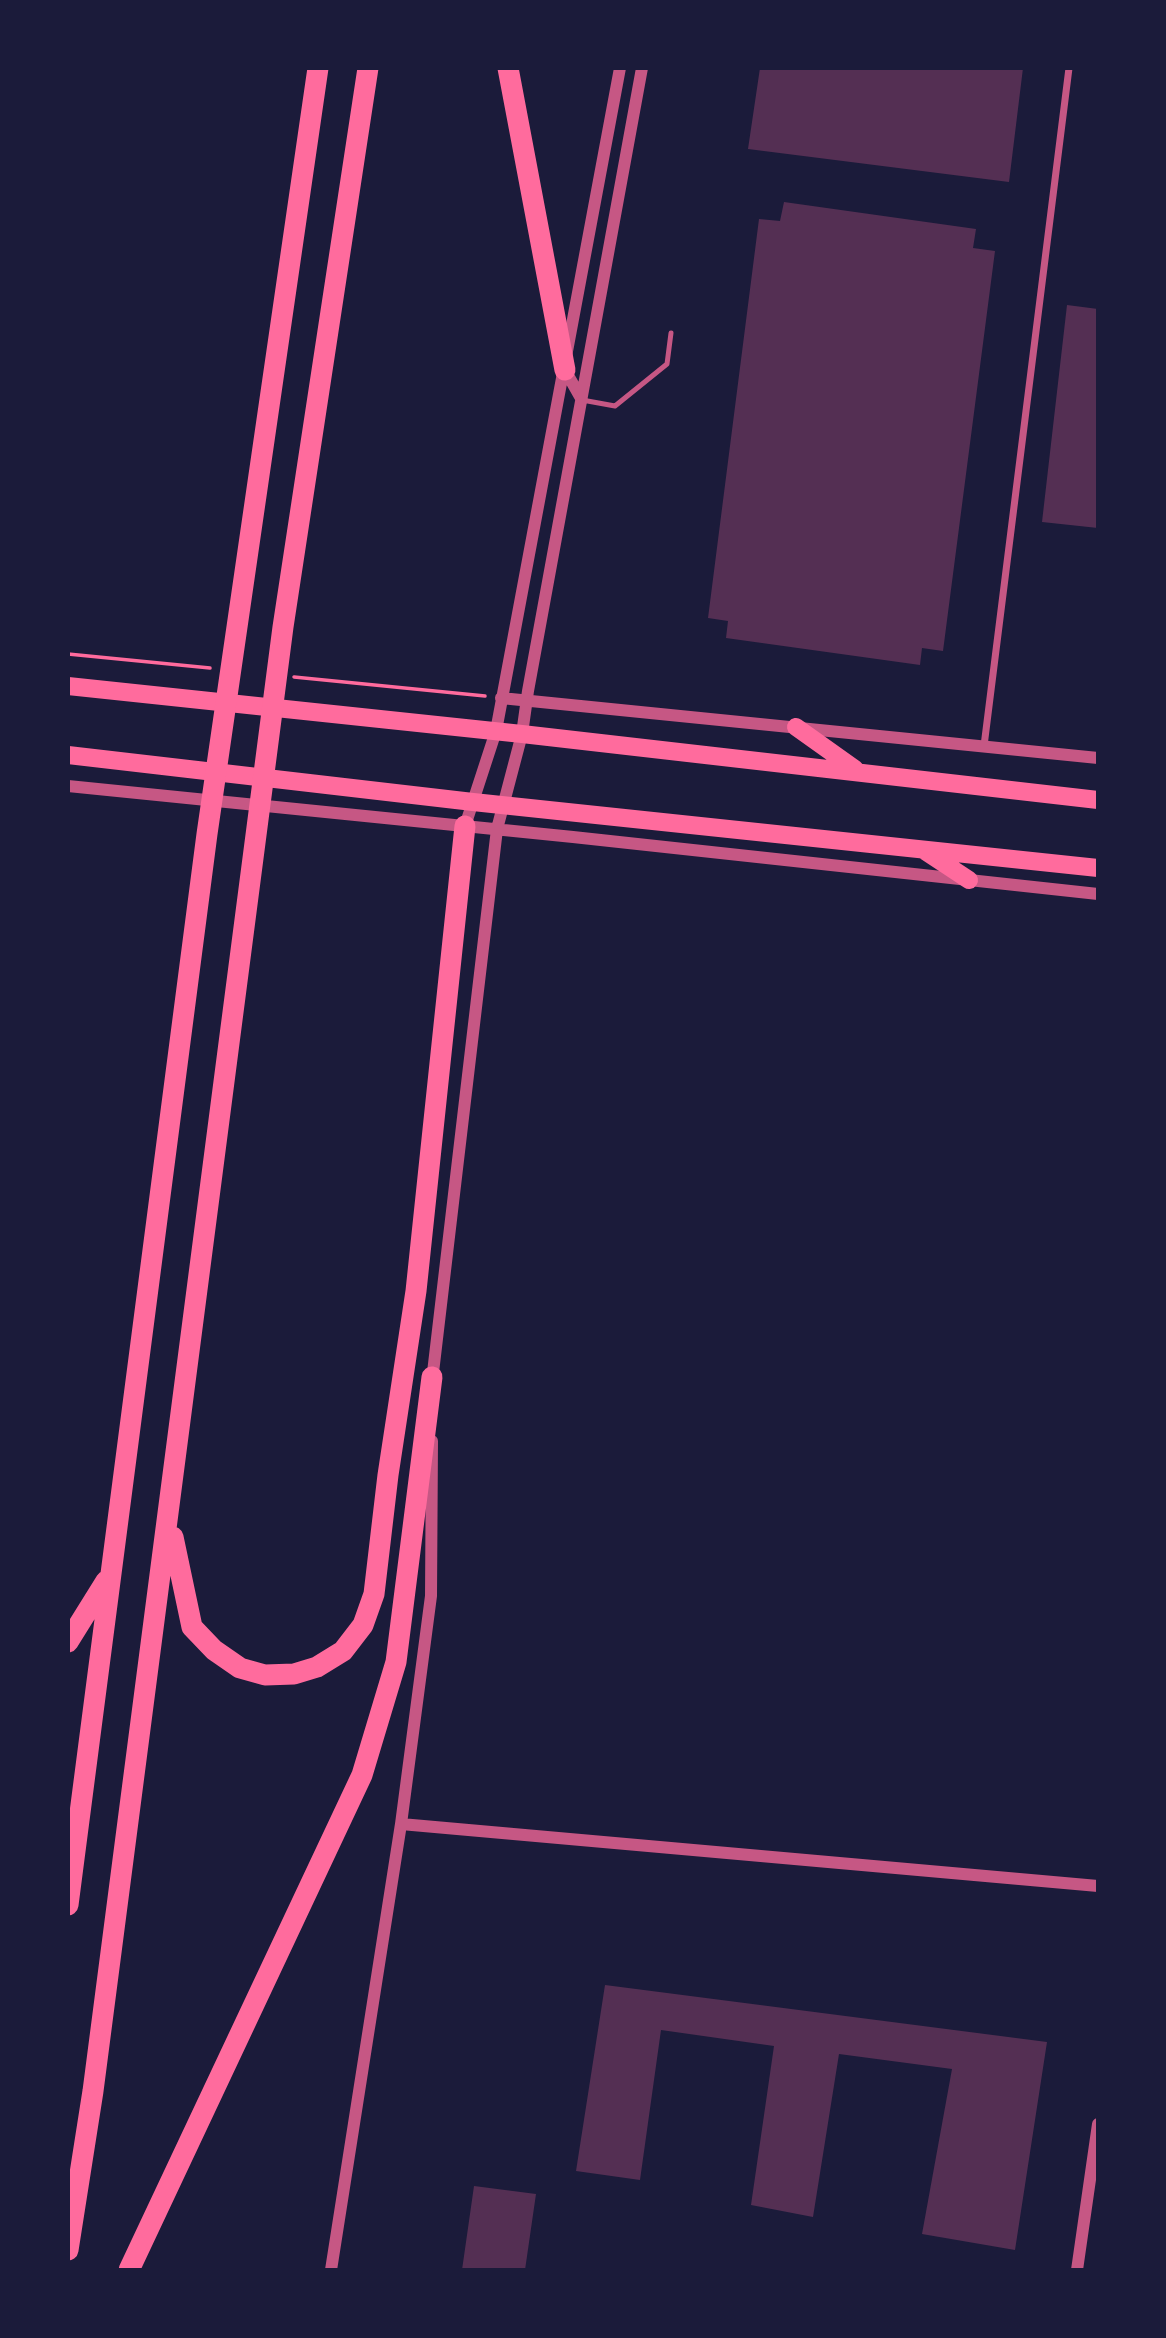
<!DOCTYPE html>
<html>
<head>
<meta charset="utf-8">
<style>
  body { margin:0 }
  #map { position:relative; width:1166px; height:2338px; overflow:hidden; background:#1b1b3a; font-family:"Fira Sans Condensed",sans-serif }
  canvas { display:block }
  .frame { position:absolute; inset:0; border:70px solid #1b1b3a; pointer-events:none }
</style>
</head>
<body>
<div id="map">
<canvas width="1166" height="2338"></canvas>
<div class="frame"></div>
</div>
<script>
const context = document.querySelector('canvas').getContext('2d');
context.lineJoin = 'round';
function fill(path, color) { context.fillStyle = color; context.fill(path, 'evenodd'); }
function stroke(path, color, width, dash) { context.strokeStyle = color; context.lineWidth = width; context.lineCap = dash ? 'butt' : 'round'; context.setLineDash(dash || []); context.stroke(path); }
const building = new Path2D(`
  M760,68H1023L1009,182L748,149Z
  M784,202L976,229L973,248L995,251L943,651L922,648L920,665L726,638L728,621L708,618L759,219L780,221Z
  M1067,305L1098,309V528L1042,522Z
  M605,1985L1047,2042L1015,2250L922,2234L952,2069L839,2054L813,2217L751,2205L774,2046L661,2030L640,2180L576,2171Z
  M474,2186L536,2194L525,2270H462Z`);
const path = new Path2D(`
  M68,654L210,668
  M294,677L485,696`);
const service = new Path2D(`
  M582,400L615,406L667,364L671,333`);
const minor = new Path2D(`
  M984,746L1069,68`);
const tertiary = new Path2D(`
  M565,370L582,400
  M501,698L1098,758
  M68,786L573,837L1098,894
  M465,826L496,731L620,68
  M432,1381L497,829L522,734L528,691L642,68
  M401,1824L1098,1886
  M331,2270L401,1824L431,1596L432,1441
  M1077,2270L1098,2124`);
const primary = new Path2D(`
  M68,686L522,734L1098,800
  M796,727L855,769
  M68,755L473,802L1098,868
  M925,851L969,880`);
const motorway = new Path2D(`
  M508,68L565,370
  M173,1537L192,1627L214,1650L240,1668L265,1675L294,1674L317,1667L343,1651L363,1625L374,1594L388,1475L416,1291L465,826
  M68,1642L106,1581
  M68,1905L207,834L318,68
  M68,2250L93,2091L283,627L368,68
  M129,2270L362,1775L396,1662L432,1377`);
fill(building, '#542f53');
stroke(path, '#ff6b9d', 3.5);
stroke(service, '#c65784', 5);
stroke(minor, '#c65784', 7);
stroke(tertiary, '#c65784', 12);
stroke(primary, '#ff6b9d', 18);
stroke(motorway, '#ff6b9d', 21);
</script>
</body>
</html>
